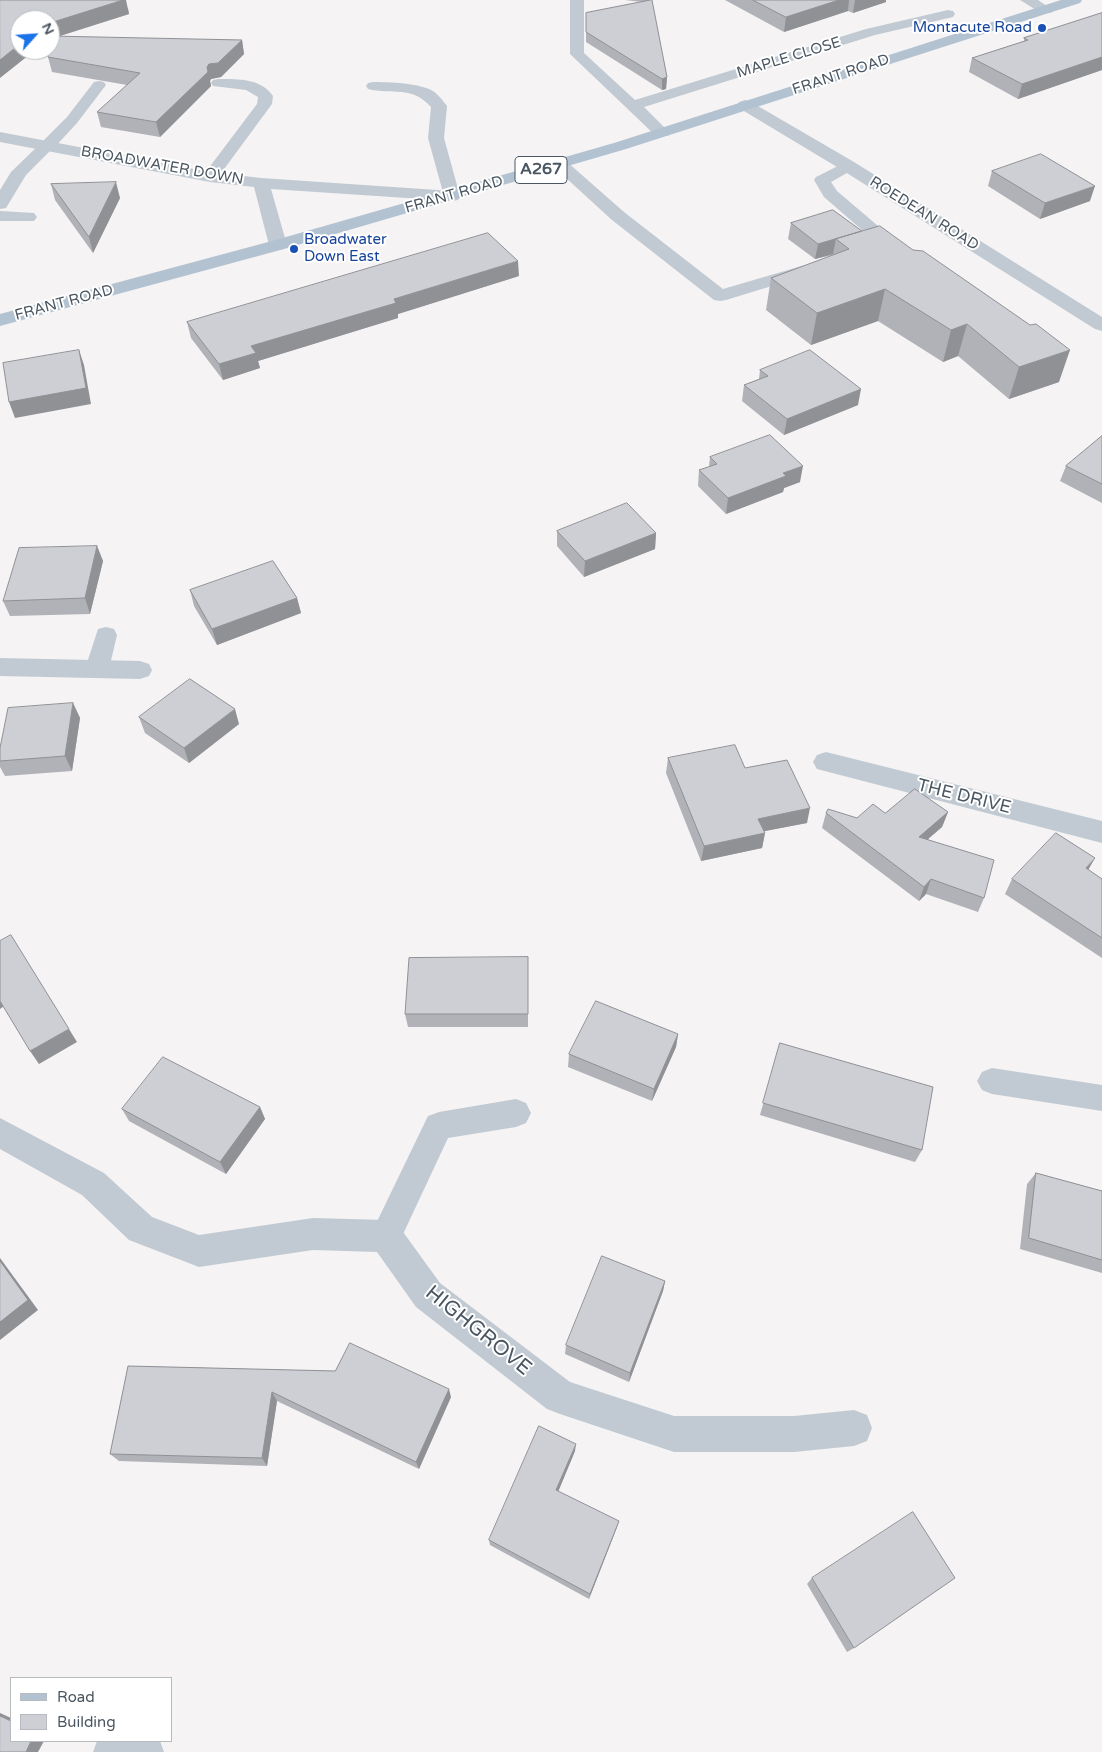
<!DOCTYPE html>
<html>
<head>
<meta charset="utf-8">
<style>
  body { margin:0 }
  #map { position:relative; width:1102px; height:1752px; overflow:hidden; background:#f5f3f3; font-family:"Varela Round",sans-serif }
  canvas { display:block }
  .legend { position:absolute; left:10px; top:1677px; width:162px; height:65px; box-sizing:border-box; background:#fff; border:1px solid #b7bbc0; margin:0; padding:6px 9px; list-style:none; font-size:15px; color:#4a5661 }
  .legend li { display:flex; align-items:center; gap:10px; height:25px }
  .legend b { width:25px; border:1px solid #b7bbc0 }
  .north { position:absolute; left:10px; top:10px; width:50px; height:50px; box-sizing:border-box; background:#fff; border:1px solid #b7bbc0; border-radius:50%; rotate:64deg; font-size:14px; font-weight:700; line-height:20px; text-align:center; color:#4a5661 }
  .north::after { content:''; display:block; margin:auto; width:18px; height:22px; background:#1a73e8; clip-path:polygon(50% 0,100% 100%,50% 72%,0 100%) }
</style>
</head>
<body>
<div id="map">
<canvas width="1102" height="1752"></canvas>
<ul class="legend">
<li><b style="height:6px;background:#b3c2d1"></b>Road</li>
<li><b style="height:14px;background:#cdcfd5"></b>Building</li>
</ul>
<div class="north">N</div>
</div>
<script>
const context = document.querySelector('canvas').getContext('2d');
context.lineJoin = 'round';
function fill(path, color) { context.fillStyle = color; context.fill(path, 'evenodd'); }
function stroke(path, color, width, dash) { context.strokeStyle = color; context.lineWidth = width; context.lineCap = dash ? 'butt' : 'round'; context.setLineDash(dash || []); context.stroke(path); }
function drawText(font, color, halo, rows, align = 'center') {
  context.font = font + ' "Varela Round",sans-serif'; context.lineWidth = 4; context.setLineDash([]); context.textBaseline = 'middle'; context.strokeStyle = halo; context.fillStyle = color; for (const [text, x, y, turn = 0] of rows) {
    context.save(); context.translate(x, y); context.rotate((+turn || 0) * Math.PI / 180); context.textAlign = isNaN(turn) ? turn : align; if (halo) context.strokeText(text, 0, 0); context.fillText(text, 0, 0); context.restore();
  }
}
const service = new Path2D(`
  M218,79C237,79 261,78 273,96L272,104L216,180H204L202,177L257,104L258,97L246,90L213,86L211,83L213,80Z
  M99,81L104,82L106,85L77,123L53,149H41L39,146L41,143L67,117L94,82Z
  M373,82C389,82 419,83 433,91C438,94 443,101 447,106L444,138L460,196L458,199H446L444,196L428,138L431,107C412,85 392,95 368,89L366,86L368,83Z
  M560,159L566,161L624,212L723,289L805,265L811,266L814,270L811,274L726,300L720,301L714,300L612,220L554,167L552,164L554,161Z
  M848,161L854,163L856,166L854,169L831,182L837,191L904,248L907,252L904,256L898,257L892,256L824,197L814,180L816,177Z
  M106,627L114,629L117,635L109,669L105,675L97,677L89,675L85,669L98,629Z
  M992,1068L1102,1085V1111L992,1094L982,1090L977,1081L982,1072Z
  M516,1099L526,1103L531,1113L526,1123L516,1127L448,1138L397,1247L386,1251L375,1247L370,1236L428,1116L439,1112Z`);
const minor = new Path2D(`
  M570,0H584V53L635,100L866,29L948,10L953,11L955,14L953,17L875,35L644,107L670,133L668,136H656L570,54Z
  M1020,0H1038L1053,10L1051,13H1041Z
  M745,100L751,102L854,162L1102,317V331L1095,329L842,170L739,108L737,105L739,102Z
  M47,141L53,143L55,146L26,175L6,208L0,209V190L11,172L41,143Z
  M0,211L34,213L37,217L34,221H0Z
  M0,658L140,661L149,664L152,670L149,676L140,679L0,676Z
  M826,752L1102,821V843L817,769L813,762L817,755Z
  M0,1118L104,1173L152,1217L199,1235L313,1218L386,1220L398,1225L440,1283L570,1382L674,1416H794L854,1410L867,1415L872,1428L867,1441L854,1446L794,1452H674L560,1414L547,1409L416,1307L377,1252L313,1250L199,1267L129,1240L82,1195L0,1149Z
  M97,1741H160L164,1752H93Z`);
const tertiary = new Path2D(`
  M0,132L210,172L261,178L452,191L458,192L461,196L458,200L452,201L271,189L287,245L284,249L278,250L272,249L269,245L254,187L210,182L0,142Z`);
const primary = new Path2D(`
  M1061,0H1082L1080,3L626,149L284,249L0,326V314L272,241L614,143Z`);
const wall = new Path2D(`
  M0,0L128,8L129,14L57,37L242,40L244,54L221,77L211,79L210,81L211,86L160,137L101,127L97,112L127,85L52,72L48,57L50,50V20H20L34,51Z
  M625,0H650L667,77L666,89L662,90L586,42V13L642,2Z
  M725,0H886V2L853,13L848,11L784,32Z
  M1102,13V70L1018,99L969,72L972,58L1024,41V38Z
  M992,171L1090,201L1040,219L988,186Z
  M51,184L120,198L93,253L55,200Z
  M833,210L1059,382L1009,399L958,356L943,362L878,321L811,345L766,310L771,278L833,255L815,259L788,239L791,223Z
  M519,276L398,314V318L258,361L260,368L223,380L191,338L187,322Z
  M760,370L858,405L784,435L742,401L744,385L759,379Z
  M1102,436V503L1060,481L1066,466Z
  M710,457L800,482L784,488L783,492L726,514L698,486L699,470L709,467Z
  M557,531L656,533L655,549L584,577L557,546Z
  M97,546L103,561L90,614L10,616L3,601Z
  M190,590L297,598L301,613L217,645L194,606Z
  M73,703L80,718L72,771L5,776L0,767V748Z
  M139,717L239,724L189,763L145,733Z
  M668,758L745,768L807,823L764,831L765,833L762,848L701,861L666,773Z
  M948,812L942,827L928,839L984,898L978,912L926,894L919,901L822,828L826,813L857,818L885,813Z
  M1088,870L1102,879V958L1005,894L1012,879Z
  M528,971V1027H408L405,1014Z
  M678,1034L676,1047L652,1101L568,1067L569,1054Z
  M780,1043L922,1150L915,1162L760,1115Z
  M260,1107L265,1119L226,1174L129,1121L122,1109Z
  M1036,1173L1102,1191V1273L1020,1249L1027,1184Z
  M665,1281L663,1291L629,1382L565,1354L566,1345Z
  M128,1366L335,1371L451,1397L419,1469L277,1401L267,1466L119,1461L110,1454Z
  M575,1451L558,1491L617,1527L589,1599L490,1545L489,1540Z
  M812,1578L854,1648L847,1652L807,1584Z`);
const shadedWall = new Path2D(`
  M123,0H126L129,14L50,39V23Z
  M839,0H849L848,11L784,32L786,17Z
  M855,0H886V2L853,13Z
  M20,33V50L34,51L0,78V60L11,36Z
  M242,40L244,54L221,77L211,79L210,81L211,86L160,137L156,122L209,64Z
  M1102,57V70L1018,99L1022,84Z
  M667,77L666,89L662,90V79Z
  M116,182L120,198L93,253L89,237Z
  M1095,186L1090,201L1040,219L1045,203Z
  M862,231L836,239L833,254L815,259L818,244Z
  M518,261L519,276L398,314V318L258,361L260,368L223,380L219,364L251,346L394,299Z
  M885,289L878,321L811,345L817,313Z
  M967,324L958,356L943,362L951,330Z
  M79,350L84,365L91,404L15,418L9,402Z
  M1070,350L1059,382L1009,399L1019,367Z
  M861,389L858,405L784,435L787,419Z
  M803,466L800,482L784,488L783,492L726,514L728,498L783,473Z
  M656,533L655,549L584,577L585,561Z
  M97,546L103,561L90,614L85,598Z
  M297,598L301,613L217,645L212,629Z
  M73,703L80,718L72,771L65,756Z
  M235,709L239,724L189,763L184,748Z
  M810,808L807,823L755,833L758,819Z
  M948,812L942,827L914,851L919,837Z
  M765,833L762,848L701,861L704,846Z
  M1095,858L1087,872L1086,868Z
  M931,879L926,894L919,901L924,887Z
  M0,1000L4,1006L0,1009Z
  M69,1029L77,1042L39,1064L30,1051Z
  M678,1034L676,1047L652,1101L654,1089Z
  M260,1107L265,1119L226,1174L220,1162Z
  M0,1258L38,1310L0,1340Z
  M665,1281L663,1291L629,1382L630,1373Z
  M449,1389L451,1397L419,1469L416,1462Z
  M272,1392L277,1401L267,1466L262,1458Z
  M576,1444L575,1451L556,1497V1490Z
  M619,1521L617,1527L589,1599L590,1594Z
  M0,1713L11,1718V1721L0,1716Z
  M31,1741H44L38,1752H26Z`);
const building = new Path2D(`
  M0,0H123L50,23V20H20V33L11,36H20V44L0,60Z
  M652,0L667,77L662,79L586,32V13Z
  M753,0H839L786,17Z
  M1102,13V57L1022,84L972,58L1028,40L1024,38Z
  M50,36L242,40L218,63L209,64L207,67L208,72L156,122L97,112L140,73L48,57L49,50H50Z
  M1041,154L1095,186L1045,203L992,171Z
  M116,182L89,237L51,184Z
  M833,210L862,231L818,244L791,223Z
  M880,226L913,250L923,251L1030,325L1036,324L1070,350L1019,367L967,324L951,330L885,289L817,313L771,278L849,249L836,239Z
  M488,233L518,261L394,299L396,303L251,346L256,353L219,364L187,322Z
  M79,350L86,388L9,402L3,363Z
  M810,350L861,389L787,419L744,385L768,376L760,370Z
  M770,435L803,466L783,473L786,476L728,498L699,470L717,464L710,457Z
  M1102,436V484L1066,466Z
  M627,503L656,533L585,561L557,531Z
  M97,546L85,598L3,601L19,548Z
  M273,561L297,598L212,629L190,590Z
  M190,679L235,709L184,748L139,717Z
  M73,703L65,756L0,761V748L8,708Z
  M735,745L745,768L787,760L810,808L758,819L765,833L704,846L668,758Z
  M915,789L948,812L919,837L994,860L984,898L931,879L924,887L826,813L828,809L857,818L873,804L885,813Z
  M1056,833L1095,858L1086,868L1102,879V938L1012,879Z
  M11,935L69,1029L30,1051L0,1001V941Z
  M528,957V1014H405L409,958Z
  M596,1001L678,1034L654,1089L569,1054Z
  M780,1043L933,1087L922,1150L763,1103Z
  M163,1057L260,1107L220,1162L122,1109Z
  M1036,1173L1102,1191V1260L1029,1238Z
  M602,1256L665,1281L630,1373L566,1345Z
  M0,1261L28,1300L0,1322Z
  M350,1343L449,1389L416,1462L272,1392L262,1458L110,1454L128,1366L335,1371Z
  M539,1426L576,1444L556,1490L619,1521L590,1594L489,1540Z
  M913,1512L955,1578L854,1648L812,1578Z
  M0,1716L11,1721V1741H31L26,1752H0Z`);
const markers = [
  [1042,28,5,"#1a4fb4"],
  [294,249,5,"#1a4fb4"]
];
const farTransitnames = [
  ["Montacute Road",1032,28],
  ["Broadwater",304,240,"left"],
  ["Down East",304,257,"left"]
];
const farStreetnames = [
  ["MAPLE CLOSE",789,58,-17],
  ["FRANT ROAD",841,75,-18],
  ["BROADWATER DOWN",162,166,10],
  ["FRANT ROAD",454,195,-16],
  ["ROEDEAN ROAD",924,214,32],
  ["FRANT ROAD",64,303,-15]
];
const shields = [
  [541,170,52]
];
const shieldNames = [
  ["A267",541,170]
];
const streetNames = [
  ["THE DRIVE",964,797,14]
];
const nearStreetnames = [
  ["HIGHGROVE",478,1331,39]
];
fill(service, '#c1cad2');
fill(minor, '#c1cad2');
fill(tertiary, '#c1cad2');
fill(primary, '#b3c2d1');
fill(wall, '#b0b2b7');
fill(shadedWall, '#909195');
fill(building, '#cdcfd5');
stroke(building, '#909195', 1);
for (const [x, y, r, color] of markers) { const dot = new Path2D(); dot.arc(x, y, r, 0, 2 * Math.PI); context.fillStyle = color; context.fill(dot); stroke(dot, '#fff', 2); }
drawText('15px', '#164399', '#fff', farTransitnames, 'right');
drawText('15px', '#4a5661', '#fff', farStreetnames);
for (const [x, y, w] of shields) { const box = new Path2D(); box.roundRect(x - w / 2, y - 13.5, w, 27, 4); context.fillStyle = '#fff'; context.fill(box); stroke(box, '#4a5661', 1); }
drawText('bold 16px', '#4a5661', null, shieldNames);
drawText('18px', '#4a5661', '#fff', streetNames);
drawText('21px', '#4a5661', '#fff', nearStreetnames);
</script>
</body>
</html>
